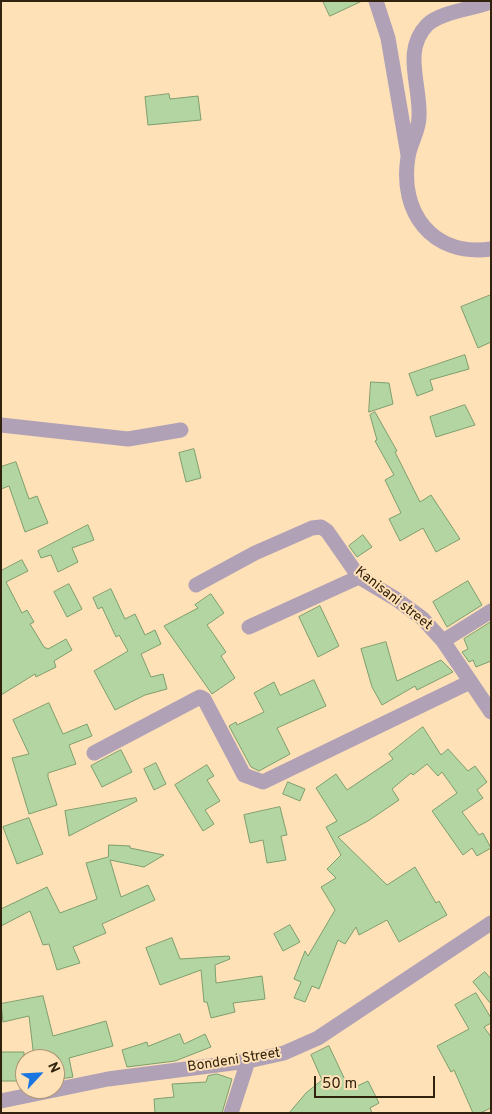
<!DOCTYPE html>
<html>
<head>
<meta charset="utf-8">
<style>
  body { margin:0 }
  #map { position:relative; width:492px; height:1114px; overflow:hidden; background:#ffe1b7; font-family:Overpass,sans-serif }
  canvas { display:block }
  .frame { position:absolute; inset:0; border:2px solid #30220d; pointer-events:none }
  .north { position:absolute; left:15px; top:1049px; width:50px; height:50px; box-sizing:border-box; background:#ffe1b7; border:1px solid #ac9573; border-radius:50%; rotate:65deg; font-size:14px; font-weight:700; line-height:20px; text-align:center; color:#30220d }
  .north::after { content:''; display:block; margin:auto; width:18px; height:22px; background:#1a76e0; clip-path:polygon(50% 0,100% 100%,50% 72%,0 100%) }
  .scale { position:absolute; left:314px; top:1076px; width:121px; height:22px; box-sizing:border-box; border:2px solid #30220d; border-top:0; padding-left:6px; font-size:15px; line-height:18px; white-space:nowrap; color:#30220d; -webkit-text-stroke:4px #ffe1b7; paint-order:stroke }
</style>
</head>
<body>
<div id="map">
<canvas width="492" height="1114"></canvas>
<div class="frame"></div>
<div class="north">N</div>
<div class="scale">50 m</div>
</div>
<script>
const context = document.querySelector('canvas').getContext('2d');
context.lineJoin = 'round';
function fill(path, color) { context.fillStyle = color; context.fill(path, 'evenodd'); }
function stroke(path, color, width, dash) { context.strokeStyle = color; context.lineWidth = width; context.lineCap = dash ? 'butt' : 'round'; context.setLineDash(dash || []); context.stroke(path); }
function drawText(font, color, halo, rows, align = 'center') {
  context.font = font + ' Overpass,sans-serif'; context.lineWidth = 4; context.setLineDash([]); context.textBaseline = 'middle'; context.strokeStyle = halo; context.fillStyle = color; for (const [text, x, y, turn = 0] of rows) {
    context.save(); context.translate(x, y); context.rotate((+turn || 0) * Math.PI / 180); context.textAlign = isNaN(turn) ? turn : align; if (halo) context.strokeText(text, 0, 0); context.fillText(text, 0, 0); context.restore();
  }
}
const building = new Path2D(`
  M323,1H362L330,16Z
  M169,94L170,99L198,96L201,120L148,125L145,97Z
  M491,295V342L478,348L461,307Z
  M465,355L469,369L430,380L433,390L417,396L409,374Z
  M371,382L389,383L393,404L369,412Z
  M465,405L475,425L436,437L430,417Z
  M375,412L397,451L395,452L420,502L431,495L460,539L436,552L423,528L400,541L389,519L401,513L385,480L394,475L375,441L377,440L370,415Z
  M194,449L201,478L186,482L179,453Z
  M16,462L29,499L37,496L48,523L25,532L9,486L1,489V467Z
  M88,525L94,540L72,548L78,562L58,572L51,555L41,558L38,551Z
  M363,535L372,547L357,557L349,546Z
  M22,560L28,571L6,582L22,613L27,610L34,622L30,624L44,647L48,649L66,639L72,650L54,661L56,667L36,677L35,674L1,695V571Z
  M468,581L482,605L447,627L433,602Z
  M69,584L82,609L67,617L54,592Z
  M111,589L125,619L135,614L145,635L155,630L161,644L141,654L151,677L163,674L167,689L145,695L115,710L94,671L128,651L119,635L116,637L102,607L98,609L93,598Z
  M211,594L224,613L207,625L226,652L221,656L235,678L212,694L164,626L198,608L195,605Z
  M320,606L339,646L318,657L299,617Z
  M491,622V661L476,667L473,660L469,662L462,652L468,649L464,639Z
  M386,642L397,681L441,660L453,672L417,690L415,686L382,705L372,687L361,649Z
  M314,680L326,706L277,728L290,754L259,771L251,767L229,726L236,722L237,725L264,712L254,693L274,682L280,695Z
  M49,703L63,734L87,724L92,736L69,745L76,764L48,773V777L57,805L29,814L12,758L29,754L13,720Z
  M423,727L441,755L448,749L468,771L475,766L487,782L477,790L483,798L462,812L479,835L483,833L491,848L477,856L472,848L463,855L432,811L457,793L442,772L438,776L427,764L413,775L411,773L392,789L399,800L368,821L338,837L387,885L415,867L436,903L439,901L447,915L399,942L387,920L359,935L356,927L345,944L338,940L319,989L312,986L305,1002L294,998L301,982L294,979L305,951L308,956L335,910L321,887L336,878L327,869L341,855L326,827L337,821L316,788L336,774L347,790L393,759L389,754Z
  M121,750L132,772L102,787L91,766Z
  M156,763L166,784L154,790L144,769Z
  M207,765L214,776L207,780L220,801L205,810L214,824L203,831L175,785Z
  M288,782L305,789L300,801L283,794Z
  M136,798L137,801L69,836L65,811Z
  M280,807L287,835L281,836L286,860L267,863L263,840L250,843L244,815Z
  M29,818L43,854L17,864L3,827Z
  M109,845L130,846V848L164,855L144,867L110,860L121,897L148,885L155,900L102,924L106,933L73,947L80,963L57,970L49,944L43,945L30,911L1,926V909L47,887L60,913L97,899L86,863L108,857Z
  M290,925L300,942L283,951L274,934Z
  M172,938L180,959L229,956L230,959L215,965L216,983L262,976L265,999L233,1003L235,1012L211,1018L207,1002H204L201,970L160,985L146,948Z
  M485,972L491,979V1004L473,982Z
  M476,993L491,1018V1023L484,1027L491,1037V1108L480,1113H473L454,1070L451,1072L437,1046L469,1029L455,1005Z
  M43,996L53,1036L106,1021L113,1046L69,1058L73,1077L55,1080V1056L34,1058L29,1016L3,1022L1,1004Z
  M180,1034L184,1044L205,1034L211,1047L175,1061L127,1067L122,1050L147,1042L148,1046Z
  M329,1046L347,1084L353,1082L355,1087L368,1081L379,1103L370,1108L372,1113H289L306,1093L322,1080L311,1055Z
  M2,1052H24V1081H2Z
  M217,1074L232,1079L222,1113H155L154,1099L174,1097L172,1084L206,1082L208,1076Z`);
const minor = new Path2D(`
  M376,1L388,38L408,155
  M491,2C473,9 440,12 427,25C402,51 421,86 419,117C419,131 410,143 408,157C399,212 432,257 491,249
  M1,425L128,439L181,430
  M196,585L255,553L312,528L321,527L327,531L359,577L396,599L422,618L443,641L491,712
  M249,627L359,577
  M443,641L491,611
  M94,753L200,697L204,699L244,775L263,782L470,682
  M1,1101L108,1079L248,1061L284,1053L318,1038L491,923
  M231,1113L248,1061`);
const streetNames = [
  ["Kanisani street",393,599,38],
  ["Bondeni Street",234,1061,-9]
];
fill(building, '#b2d5a2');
stroke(building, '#7d9e6d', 1);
stroke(minor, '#b0a1b7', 15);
drawText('14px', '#30220d', '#ffe1b7', streetNames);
</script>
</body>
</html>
